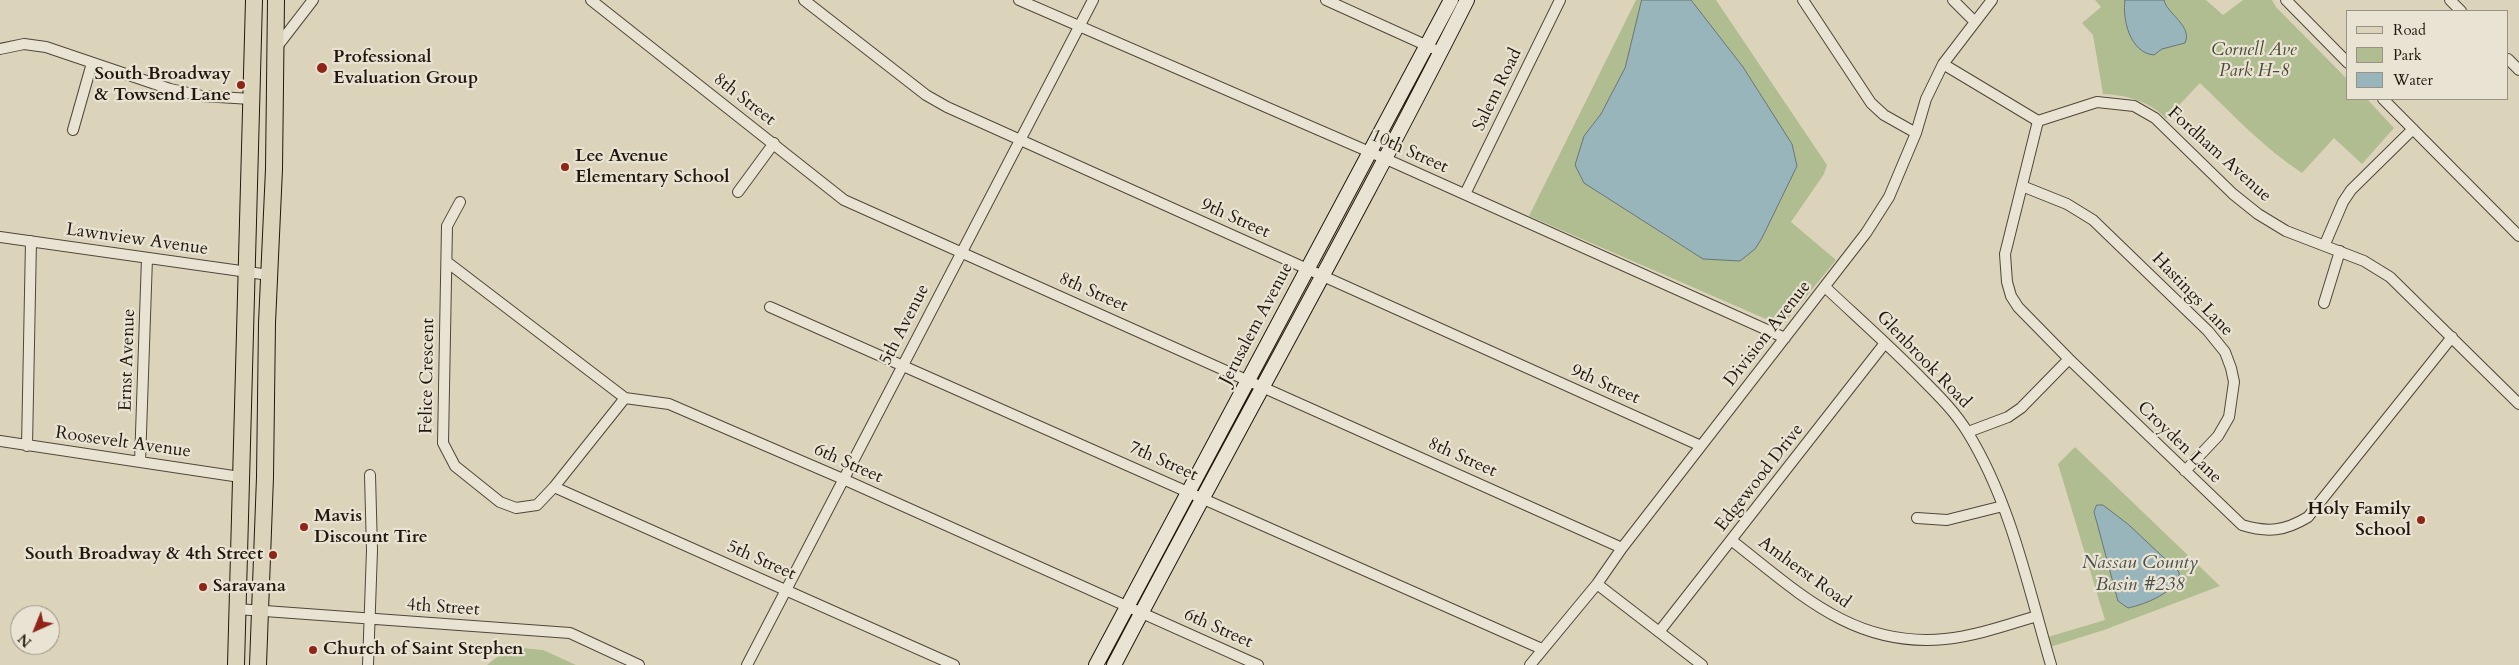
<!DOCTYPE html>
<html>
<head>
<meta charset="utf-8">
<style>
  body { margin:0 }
  #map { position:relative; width:2519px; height:665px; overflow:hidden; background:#dcd4ba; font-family:Cardo,serif }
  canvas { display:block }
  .legend { position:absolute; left:2346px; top:10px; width:162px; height:90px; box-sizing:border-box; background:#e8e3d2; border:1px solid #999184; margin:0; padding:6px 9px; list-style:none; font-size:15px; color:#22170f }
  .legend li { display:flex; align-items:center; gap:10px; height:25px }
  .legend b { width:25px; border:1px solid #999184 }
  .north { position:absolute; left:10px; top:605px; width:50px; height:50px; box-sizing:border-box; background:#e8e3d2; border:1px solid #999184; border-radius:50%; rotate:224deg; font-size:14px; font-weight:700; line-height:20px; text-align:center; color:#22170f }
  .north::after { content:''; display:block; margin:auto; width:18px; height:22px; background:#8f2418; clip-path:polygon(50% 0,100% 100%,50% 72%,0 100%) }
</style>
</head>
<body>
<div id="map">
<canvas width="2519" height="665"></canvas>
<ul class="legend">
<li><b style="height:6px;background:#dcd4ba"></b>Road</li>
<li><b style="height:14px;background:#b0bd90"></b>Park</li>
<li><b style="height:14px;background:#99b5bc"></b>Water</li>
</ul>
<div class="north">N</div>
</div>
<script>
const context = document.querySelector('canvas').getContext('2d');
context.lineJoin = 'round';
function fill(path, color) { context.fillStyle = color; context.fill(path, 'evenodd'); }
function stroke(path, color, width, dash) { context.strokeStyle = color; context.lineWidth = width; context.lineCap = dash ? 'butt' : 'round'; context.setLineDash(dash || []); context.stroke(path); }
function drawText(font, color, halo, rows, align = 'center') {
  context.font = font + ' Cardo,serif'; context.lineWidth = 4.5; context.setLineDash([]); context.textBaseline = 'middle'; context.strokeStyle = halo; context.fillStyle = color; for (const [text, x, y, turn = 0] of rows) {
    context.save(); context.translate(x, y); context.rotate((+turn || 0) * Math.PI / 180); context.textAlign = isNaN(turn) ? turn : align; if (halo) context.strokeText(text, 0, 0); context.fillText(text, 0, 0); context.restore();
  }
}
const green = new Path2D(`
  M1636,0H1716L1827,165L1824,174L1791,222L1836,260L1782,326L1529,216Z
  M2095,0H2206L2223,15L2243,0H2272L2276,7L2348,80V99H2367L2394,128L2362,164L2334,138L2302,173C2264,148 2233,115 2200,83L2166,119C2150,101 2126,95 2103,94L2093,35L2082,23L2101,7Z
  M2075,447L2220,586L2104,630L2050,647L2048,637L2105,620L2058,464Z
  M522,648L543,650L576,665H487L501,654Z`);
const water = new Path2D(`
  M1642,0H1691L1743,67L1792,144L1797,166L1762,238L1755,249L1740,261L1703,259L1584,183L1575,165L1584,136L1601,114L1625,68Z
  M2125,0H2164C2167,14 2193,26 2185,43L2162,49L2154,55C2130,53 2122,19 2125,0Z
  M2097,505H2103L2129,525L2179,572V582C2163,596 2149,603 2128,608L2118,601L2094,512Z`);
const street = new Path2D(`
  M591,0L844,200L1622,548
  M804,0L926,95L947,107L1701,446
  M1019,0L1395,163L1785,338
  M1326,0L1432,48
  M1803,0L1871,103L1884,115L1916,133
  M1953,0L1975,22
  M2286,0L2348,63
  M2450,0L2461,11
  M276,48L313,0
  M0,49L24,44L46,47L170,89L202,96L251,99
  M2508,59L2519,70
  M1943,64L2038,121L2097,102L2134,106L2155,118L2233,194L2258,214L2286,231L2364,261L2390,277L2519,404
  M2383,99L2519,236
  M2038,121L2005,254L2007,282L2011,296L2018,307L2069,359L2242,525C2268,533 2285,531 2308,517L2452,337
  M73,130L92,63
  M2022,186L2067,204L2093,220L2208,331L2225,352L2231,368L2234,382L2229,417L2218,436L2185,471
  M738,192L774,143
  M1465,194L1560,0
  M460,202L447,226L443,443L455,466L500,502L516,508L537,505L554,487L625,398
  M0,237L269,275
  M2325,244L2343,202L2351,190L2413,129
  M447,262L625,398L669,404L843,479L1258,665
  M1825,287C1858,318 1892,348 1924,381C1940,397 1956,413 1968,433C2011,503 2028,587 2051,665
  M2324,303L2340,251
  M770,307L1542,649
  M1968,432L2008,417L2021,408L2069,359
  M0,441L240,477
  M27,446L31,241
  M140,462L147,258
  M554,487L954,665
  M1917,518L1947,520L2003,506
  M1731,540C1798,592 1853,648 1945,639C1976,636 2007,625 2037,616
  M1597,584L1702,665
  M237,609L570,633L639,665
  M1659,632L1885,343
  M368,665L372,550L370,475
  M747,665L1093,0
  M1530,665L1597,584L1622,548L1866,233L1889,197L1916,133L1926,99L1943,64L1992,0`);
const secondary = new Path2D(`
  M1096,665L1451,0
  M1114,665C1230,443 1354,224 1467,0`);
const primary = new Path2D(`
  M236,665L254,0
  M258,665L265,477L267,323L274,169L276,0`);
const markers = [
  [322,68,6,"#8f2418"],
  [241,85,5,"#8f2418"],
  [565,167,5,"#8f2418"],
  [2421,520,5,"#8f2418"],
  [304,527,5,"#8f2418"],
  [273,555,5,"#8f2418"],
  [203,587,5,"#8f2418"],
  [313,650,5,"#8f2418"]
];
const parkNames = [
  ["Cornell Ave",2254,51],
  ["Park H-8",2254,72]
];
const poiNames = [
  ["Professional",333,58],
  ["Evaluation Group",333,79],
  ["South Broadway",231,75,"right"],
  ["& Towsend Lane",231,96,"right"],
  ["Lee Avenue",575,157],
  ["Elementary School",575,178],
  ["Holy Family",2411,510,"right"],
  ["School",2411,531,"right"],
  ["Mavis",314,517],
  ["Discount Tire",314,538],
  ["South Broadway & 4th Street",263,555,"right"],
  ["Saravana",213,587],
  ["Church of Saint Stephen",323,650]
];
const streetNames = [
  ["Salem Road",1498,90,-64],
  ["8th Street",744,100,38],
  ["10th Street",1409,152,24],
  ["Fordham Avenue",2219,155,42],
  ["9th Street",1235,219,24],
  ["Lawnview Avenue",137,240,8],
  ["8th Street",1093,293,24],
  ["Hastings Lane",2192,295,46],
  ["Jerusalem Avenue",1257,324,-62],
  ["5th Avenue",905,325,-63],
  ["Division Avenue",1768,334,-52],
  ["Ernst Avenue",128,360,-88],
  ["Glenbrook Road",1923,360,46],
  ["Felice Crescent",428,376,-89],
  ["9th Street",1605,385,24],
  ["Roosevelt Avenue",123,443,8],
  ["Croyden Lane",2179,443,44],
  ["8th Street",1462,458,24],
  ["7th Street",1163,462,24],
  ["6th Street",848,464,24],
  ["Edgewood Drive",1760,478,-52],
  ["5th Street",761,561,24],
  ["Amherst Road",1804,573,36],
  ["4th Street",443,608,4],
  ["6th Street",1218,629,24]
];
const waterNames = [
  ["Nassau County",2140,564],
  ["Basin #238",2140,586]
];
fill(green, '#b0bd90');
fill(water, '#99b5bc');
stroke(water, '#697677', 1);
stroke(street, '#50463a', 12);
stroke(secondary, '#22170f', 16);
stroke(primary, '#22170f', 18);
stroke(street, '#e8e3d2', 10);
stroke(secondary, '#e8e3d2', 14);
stroke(primary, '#dcd4ba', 16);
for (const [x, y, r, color] of markers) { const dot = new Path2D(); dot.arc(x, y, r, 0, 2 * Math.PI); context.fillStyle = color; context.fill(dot); stroke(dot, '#e8e3d2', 2); }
drawText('italic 18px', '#4d4936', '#e8e3d2', parkNames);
drawText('bold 18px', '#22170f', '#e8e3d2', poiNames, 'left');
drawText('18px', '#22170f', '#e8e3d2', streetNames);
drawText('italic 19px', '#4c4e4c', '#e8e3d2', waterNames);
</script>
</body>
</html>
